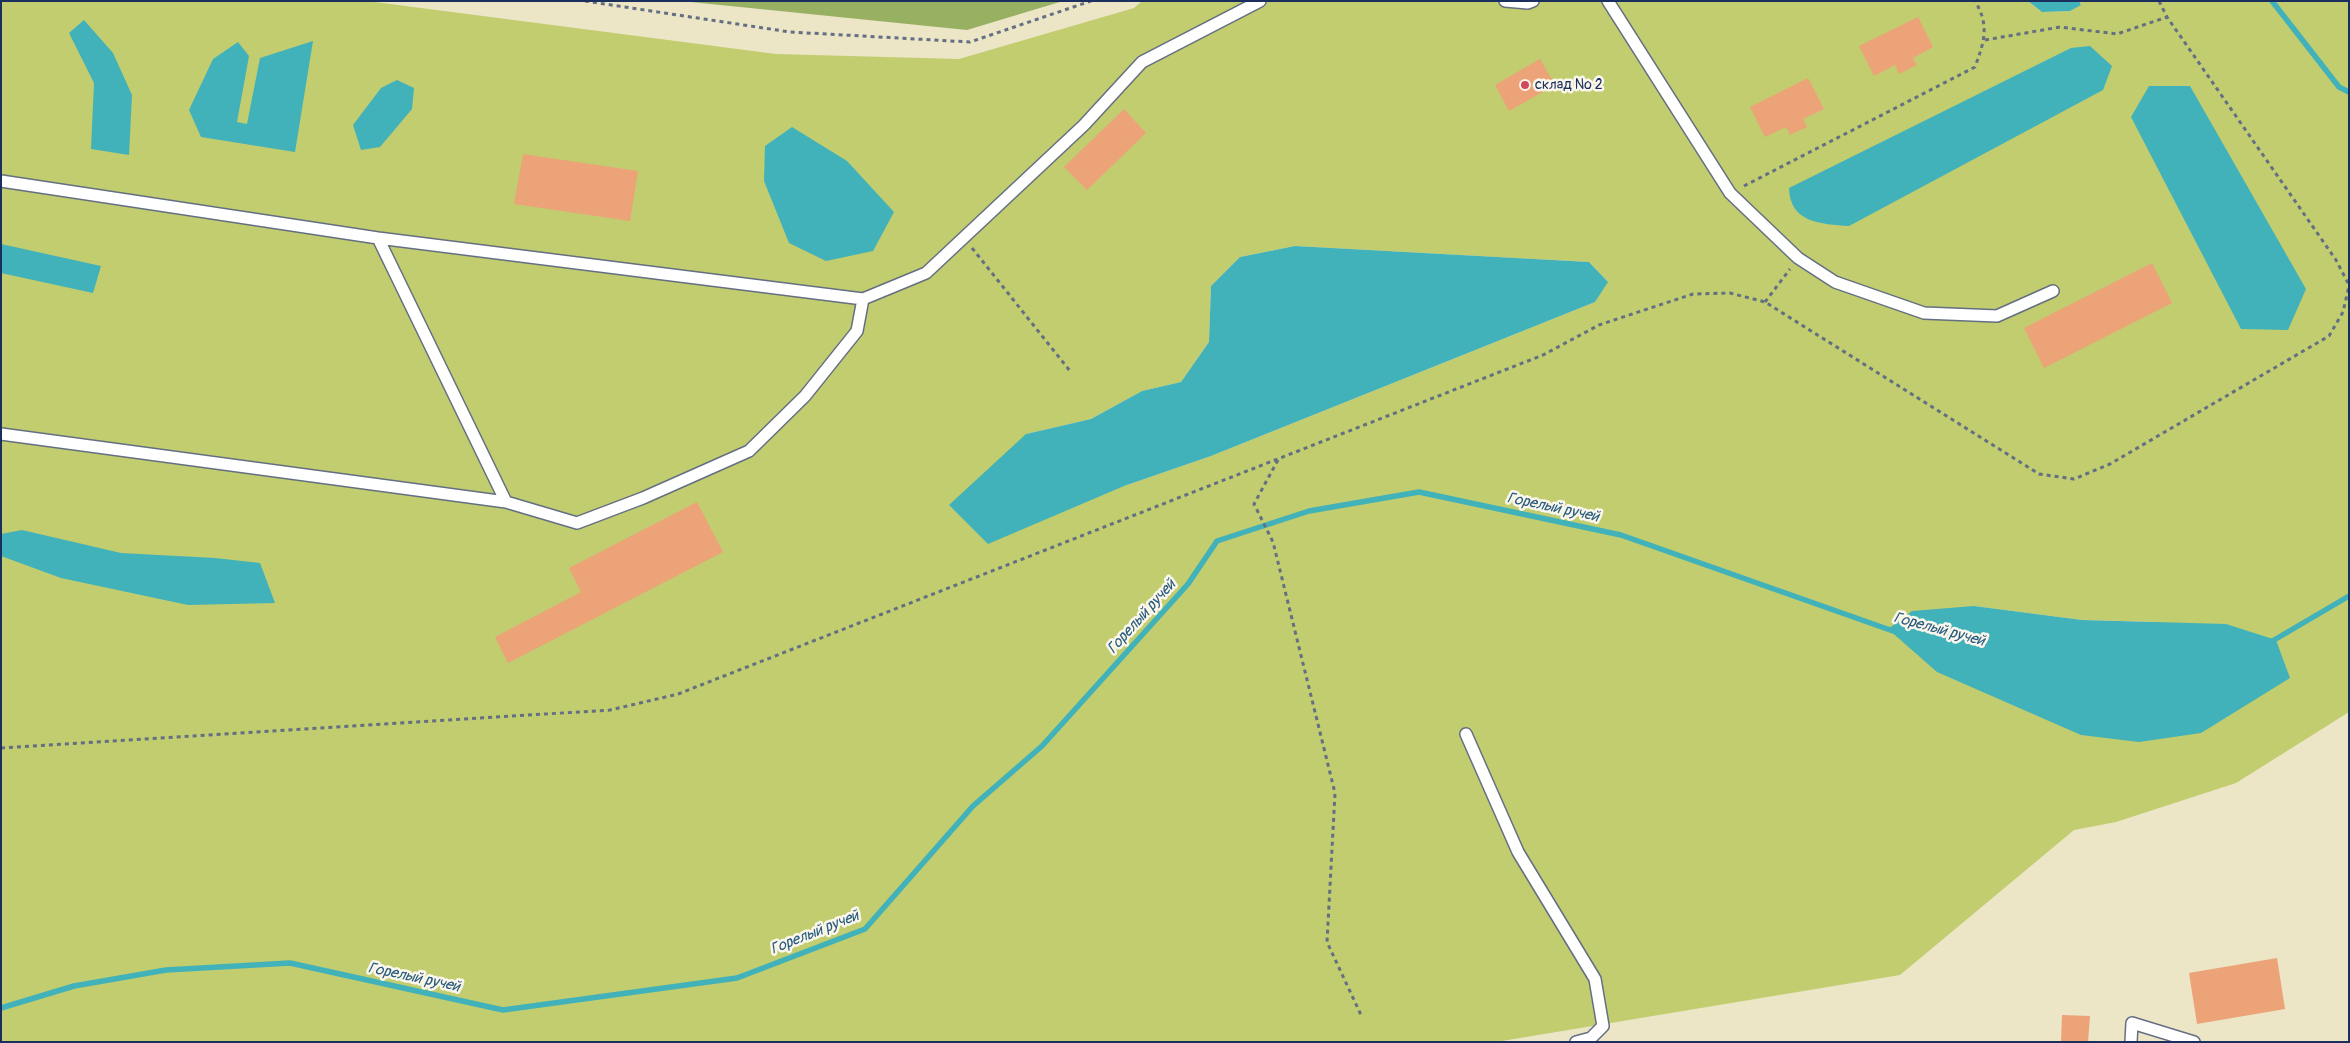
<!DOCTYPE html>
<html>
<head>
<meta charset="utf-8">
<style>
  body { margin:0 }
  #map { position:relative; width:2350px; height:1043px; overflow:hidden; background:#ece5c6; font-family:Pangolin,sans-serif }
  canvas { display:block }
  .frame { position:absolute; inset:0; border:2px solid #1b2f5e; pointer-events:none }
</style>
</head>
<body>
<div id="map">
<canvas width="2350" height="1043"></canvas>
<div class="frame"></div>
</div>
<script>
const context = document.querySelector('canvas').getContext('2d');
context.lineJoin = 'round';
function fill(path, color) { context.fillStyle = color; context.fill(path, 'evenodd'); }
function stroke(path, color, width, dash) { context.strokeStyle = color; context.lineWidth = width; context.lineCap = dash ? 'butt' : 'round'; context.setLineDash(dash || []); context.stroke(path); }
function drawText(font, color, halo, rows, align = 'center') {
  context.font = font + ' Pangolin,sans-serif'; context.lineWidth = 5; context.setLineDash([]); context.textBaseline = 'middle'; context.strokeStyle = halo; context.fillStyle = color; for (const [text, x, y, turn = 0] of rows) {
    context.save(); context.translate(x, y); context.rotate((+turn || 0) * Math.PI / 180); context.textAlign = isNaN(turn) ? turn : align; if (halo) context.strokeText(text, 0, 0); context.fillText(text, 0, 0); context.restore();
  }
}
const green = new Path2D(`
  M1,1H367L776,54L959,59L1134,8L1142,1H2028L2042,12L2070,11L2081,4L2079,1H2349V712L2236,783L2116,822L2074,830L1900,975L1496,1042H1ZM1295,246L1589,262L1607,281L1595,302L1211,456L1124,486L1026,434L1091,419L1142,391L1181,382L1209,342L1211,286L1240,257ZM1974,606L2082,620L2157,622L1888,629Z`);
const forest = new Path2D(`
  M681,1H1063L967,30Z`);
const water = new Path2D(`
  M2028,1H2079L2081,5L2070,11L2042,12Z
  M84,20L113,53L132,95L129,155L91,149L94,83L69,33Z
  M313,41L295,152L201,137L189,110L213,59L238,42L249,56L237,122L247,124L260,58Z
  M2090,46L2112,66L2103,90L1849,226C1821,224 1790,223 1789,188L2071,48Z
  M397,80L414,88L412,109L380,147L361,150L353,125L381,88Z
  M2149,86H2190L2306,289L2288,330L2241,329L2131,117Z
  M792,127L847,161L894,212L873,251L826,261L789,243L764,181L765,146Z
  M1,244L101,266L93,293L1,273Z
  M1295,246L1589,262L1608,282L1595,302L1211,456L1124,486L988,544L949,505L1026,434L1091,419L1142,391L1181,382L1209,342L1211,286L1240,257Z
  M22,530L121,553L215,558L260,563L275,603L188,605L61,578L1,556V534Z
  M1974,606L2082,620L2226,624L2276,640L2290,678L2201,733L2139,742L2081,735L1937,672L1888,629L1912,611Z`);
const stream = new Path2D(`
  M2272,1L2339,87L2349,92
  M2269,643L2349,596
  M1,1008L74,986L166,970L290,963L503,1010L737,978L865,929L973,806L1042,746L1188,584L1217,541L1309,511L1419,492L1621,535L1893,631`);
const building = new Path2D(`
  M1918,17L1933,47L1913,58L1917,65L1899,74L1895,65L1874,76L1859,46Z
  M1540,59L1555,85L1509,111L1495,85Z
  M1808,78L1824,109L1803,119L1807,127L1790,135L1786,127L1765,137L1750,107Z
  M1124,109L1146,133L1087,190L1064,167Z
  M523,154L638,171L630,221L514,204Z
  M2152,263L2172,303L2044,368L2024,328Z
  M697,502L723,552L508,663L495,637L581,592L569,568Z
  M2277,958L2285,1009L2197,1024L2189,973Z
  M2062,1015L2090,1016L2088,1042H2061Z`);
const path = new Path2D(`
  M585,1L790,32L970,42L1091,1
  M2159,1L2167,17L2336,260L2349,285
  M1985,40L2060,27L2117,34L2167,17
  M1744,186L1975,67C1984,42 1990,26 1975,1
  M972,248L1070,371
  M1765,302L1790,269
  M1278,460L1254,504L1273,542L1335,793L1327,942L1361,1015
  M1,748L610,710L678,694L1543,355L1599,325L1693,294L1730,293L1765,302L2039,474L2074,479L2110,464L2329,336L2343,312L2349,286`);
const service = new Path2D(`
  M1505,1L1528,3L1533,1
  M1608,1L1730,193L1798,258L1835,282L1924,313L1997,316L2053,291
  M1,181L378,238L863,299L926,273L1084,125L1142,62L1260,1
  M378,238L506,502L577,523L643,498L749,451L805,396L857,331L863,299
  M1,434L506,502
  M1466,734L1518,852L1595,979L1603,1026L1591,1038L1576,1042
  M2131,1042L2132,1023L2194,1042`);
const markers = [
  [1525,85,5,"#d1495b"]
];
const poiNames = [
  ["склад № 2",1535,85]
];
const waterNames = [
  ["Горелый ручей",1553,508,12],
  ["Горелый ручей",1142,617,-48],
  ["Горелый ручей",1939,630,15],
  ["Горелый ручей",815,933,-22],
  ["Горелый ручей",414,978,12]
];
fill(green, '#c1cd6f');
fill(forest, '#98b062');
fill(water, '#41b1ba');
stroke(stream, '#41b1ba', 5.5);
fill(building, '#eca378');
stroke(service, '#646f82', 14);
stroke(path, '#646f82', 3, [4, 4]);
stroke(service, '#fff', 11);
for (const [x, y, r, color] of markers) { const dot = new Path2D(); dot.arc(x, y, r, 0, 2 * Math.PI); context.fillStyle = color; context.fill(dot); stroke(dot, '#fbf7ec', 2); }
drawText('14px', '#1b2f5e', '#fbf7ec', poiNames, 'left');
drawText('italic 15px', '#285c7e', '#fbf7ec', waterNames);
</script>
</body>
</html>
